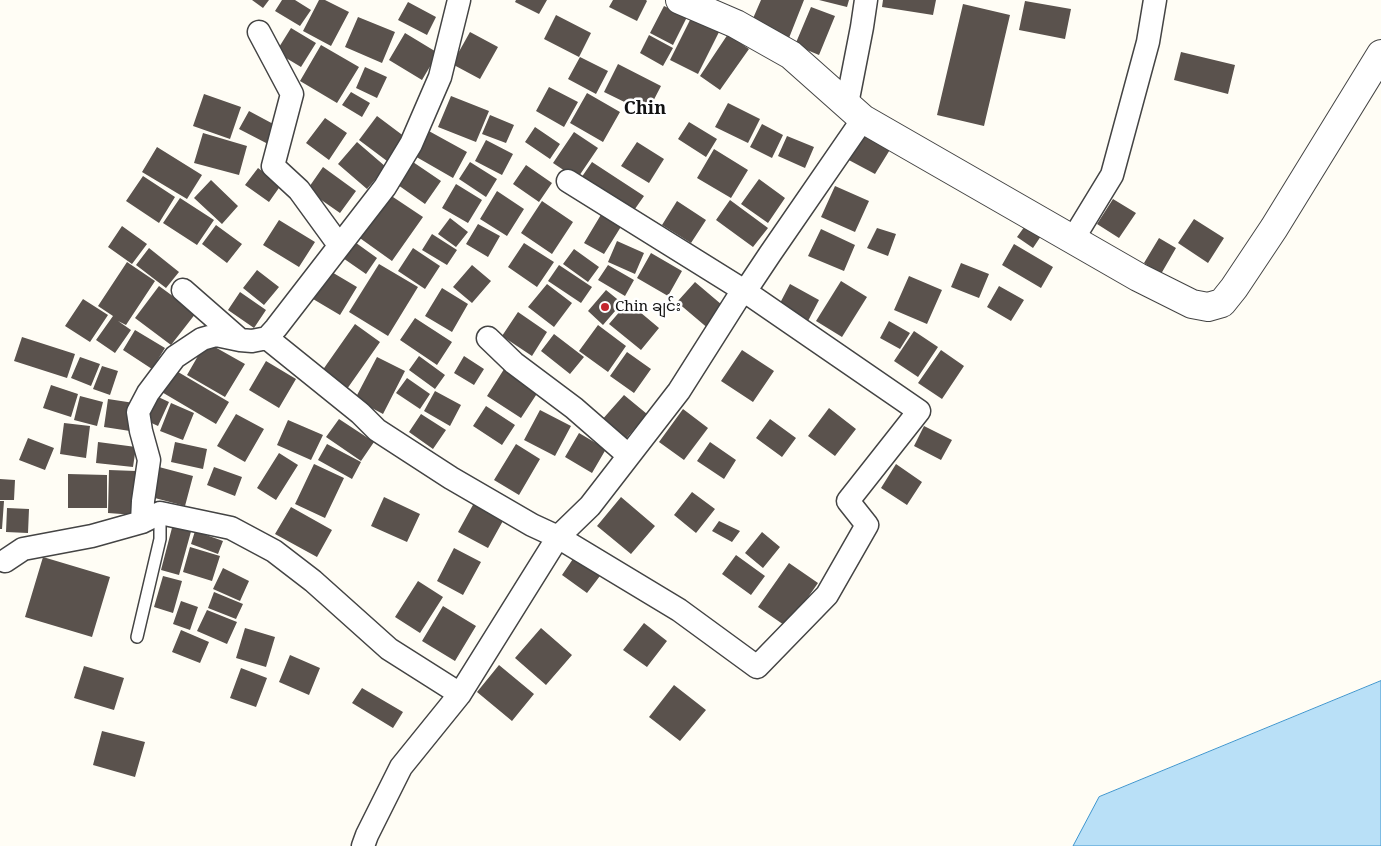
<!DOCTYPE html>
<html>
<head>
<meta charset="utf-8">
<style>
  body { margin:0 }
  canvas { display:block; background:#fffdf5 }
</style>
</head>
<body>
<canvas width="1381" height="846"></canvas>
<script>
const context = document.querySelector('canvas').getContext('2d');
context.lineJoin = 'round';
function fill(path, color) { context.fillStyle = color; context.fill(path, 'evenodd'); }
function stroke(path, color, width, dash) { context.strokeStyle = color; context.lineWidth = width; context.lineCap = dash ? 'butt' : 'round'; context.setLineDash(dash || []); context.stroke(path); }
function drawText(font, color, halo, rows, align = 'center') {
  context.font = font + ' "Noto Serif","Noto Sans Myanmar",serif'; context.lineWidth = 5; context.setLineDash([]); context.textBaseline = 'middle'; context.strokeStyle = halo; context.fillStyle = color; for (const [text, x, y, turn = 0] of rows) {
    context.save(); context.translate(x, y); context.rotate((+turn || 0) * Math.PI / 180); context.textAlign = isNaN(turn) ? turn : align; if (halo) context.strokeText(text, 0, 0); context.fillText(text, 0, 0); context.restore();
  }
}
const water = new Path2D(`
  M1381,681V846H1073L1099,797Z`);
const building = new Path2D(`
  M252,0H269L263,8Z
  M282,0H295L311,10L300,26L275,11Z
  M319,0H325L349,12L331,46L303,31Z
  M516,0H547L539,14L515,2Z
  M613,0H646L647,1L637,21L609,7Z
  M761,0H804L789,38L751,23Z
  M819,0H849L847,7Z
  M883,0H936L933,15L882,7Z
  M1025,1L1071,9L1065,39L1019,30Z
  M408,2L436,17L427,35L398,20Z
  M963,4L1010,15L984,126L937,115Z
  M664,6L687,17L673,45L650,33Z
  M811,7L835,16L819,55L795,45Z
  M694,12L722,26L698,74L670,60Z
  M556,15L591,33L579,57L544,39Z
  M358,17L395,32L382,63L345,47Z
  M291,28L316,43L301,67L276,52Z
  M470,32L498,47L480,79L452,64Z
  M405,33L438,53L422,80L389,60Z
  M728,34L749,49L720,90L700,76Z
  M649,35L673,48L663,66L640,53Z
  M321,45L359,67L337,103L300,81Z
  M1181,52L1235,65L1228,94L1174,80Z
  M580,57L608,71L596,94L568,79Z
  M618,64L661,86L647,113L604,92Z
  M365,67L387,77L377,98L356,88Z
  M549,87L578,102L564,127L536,111Z
  M351,92L370,103L362,117L342,105Z
  M587,93L620,112L603,142L570,123Z
  M204,94L241,107L230,139L193,126Z
  M451,96L489,111L476,142L438,127Z
  M728,103L760,119L748,143L715,127Z
  M249,111L277,126L268,144L239,129Z
  M490,115L514,125L506,143L482,134Z
  M377,116L405,137L387,161L359,140Z
  M325,118L347,133L329,160L306,143Z
  M689,122L717,139L706,157L678,139Z
  M762,124L783,135L772,158L750,147Z
  M535,127L560,144L550,159L525,142Z
  M427,130L467,152L453,178L413,155Z
  M574,132L598,148L577,179L553,163Z
  M203,133L247,146L239,175L194,163Z
  M860,133L891,148L875,174L845,158Z
  M787,136L814,147L805,168L778,156Z
  M486,140L513,154L502,175L475,161Z
  M357,142L386,167L367,189L338,164Z
  M637,142L664,159L649,183L621,166Z
  M157,147L202,175L187,199L142,172Z
  M714,149L748,170L731,198L697,178Z
  M413,162L441,181L425,204L398,185Z
  M470,162L497,179L486,197L459,179Z
  M592,162L644,196L630,216L579,181Z
  M526,165L552,183L539,202L513,184Z
  M323,167L356,191L340,213L307,190Z
  M258,168L281,185L269,202L245,185Z
  M143,176L175,197L159,223L126,201Z
  M759,179L785,198L768,223L741,204Z
  M211,180L238,206L222,224L194,198Z
  M456,184L482,200L468,223L442,208Z
  M835,186L869,201L855,232L821,217Z
  M497,191L524,209L507,236L480,219Z
  M387,193L423,217L392,261L357,236Z
  M180,198L214,220L197,245L163,223Z
  M1113,199L1136,213L1119,238L1097,224Z
  M730,200L768,228L753,247L716,220Z
  M542,201L573,222L552,254L521,233Z
  M677,201L706,220L691,243L662,225Z
  M602,213L622,225L604,254L584,243Z
  M450,218L468,232L456,247L438,234Z
  M1030,219L1045,230L1033,248L1017,237Z
  M1194,219L1224,238L1208,263L1178,243Z
  M279,220L315,242L299,267L263,245Z
  M478,224L500,236L488,257L466,244Z
  M216,225L242,244L227,263L202,244Z
  M122,226L147,244L132,264L108,247Z
  M877,228L896,234L888,256L867,248Z
  M821,229L855,245L844,271L808,256Z
  M432,234L457,250L447,265L422,250Z
  M1159,238L1176,248L1161,274L1144,263Z
  M352,240L377,258L366,274L340,256Z
  M617,241L644,253L635,274L608,262Z
  M524,243L554,262L537,287L508,267Z
  M1014,244L1053,267L1041,288L1002,265Z
  M149,248L179,272L166,288L136,265Z
  M413,248L440,266L425,289L398,271Z
  M574,249L599,267L588,282L563,264Z
  M651,253L682,271L668,296L637,278Z
  M127,262L155,281L126,325L118,321L131,330L115,353L96,340L113,316L98,306Z
  M961,263L989,274L979,298L951,287Z
  M379,264L418,287L388,336L349,312Z
  M472,265L491,281L472,303L453,287Z
  M559,265L592,287L581,303L548,281Z
  M608,265L634,280L625,296L598,280Z
  M257,270L279,287L264,305L243,288Z
  M330,271L357,287L340,315L313,299Z
  M909,276L942,290L927,324L894,310Z
  M841,281L867,297L842,337L816,321Z
  M695,282L728,310L710,330L677,302Z
  M547,284L572,303L554,327L528,307Z
  M790,284L819,300L808,321L779,305Z
  M159,286L196,313L171,345L135,318Z
  M999,286L1024,300L1011,321L987,307Z
  M442,288L468,304L452,332L425,316Z
  M606,290L622,303L603,325L588,311Z
  M240,292L266,310L254,328L228,310Z
  M83,299L108,315L90,342L65,326Z
  M628,302L659,328L641,350L609,324Z
  M518,312L547,332L532,356L502,336Z
  M415,318L452,342L437,365L400,340Z
  M889,321L910,333L900,349L880,338Z
  M355,324L380,342L347,389L322,371Z
  M598,325L626,346L608,372L579,351Z
  M135,330L165,348L152,369L123,350Z
  M914,331L938,347L918,377L894,361Z
  M554,334L584,357L570,374L541,351Z
  M22,337L75,354L67,378L14,361Z
  M206,342L245,364L225,397L187,375Z
  M742,350L774,371L753,402L721,381Z
  M941,350L964,366L942,399L918,383Z
  M627,352L651,369L634,393L610,376Z
  M419,356L445,375L435,389L409,370Z
  M464,356L484,369L474,385L454,373Z
  M80,357L100,364L91,386L71,378Z
  M377,357L405,371L383,414L355,399Z
  M266,361L296,379L279,408L249,390Z
  M102,366L118,371L110,395L93,389Z
  M506,366L540,389L521,418L487,396Z
  M173,369L229,402L216,424L160,391Z
  M407,378L430,394L420,409L396,393Z
  M51,385L78,394L71,417L43,408Z
  M435,391L461,405L450,426L424,411Z
  M154,395L169,402L158,426L143,419Z
  M624,395L647,414L624,441L601,421Z
  M80,396L103,402L97,426L74,420Z
  M108,399L134,403L130,431L104,427Z
  M171,403L194,413L183,440L160,431Z
  M486,406L515,425L502,445L473,426Z
  M829,408L856,429L835,456L808,436Z
  M683,409L708,428L684,460L659,442Z
  M540,410L571,426L555,456L524,440Z
  M236,414L264,429L245,462L217,446Z
  M421,414L446,430L433,449L409,432Z
  M339,419L374,442L361,461L326,437Z
  M770,419L796,438L782,457L756,438Z
  M288,420L323,435L311,460L277,445Z
  M64,423L90,426L86,458L60,454Z
  M924,426L952,440L941,460L914,446Z
  M579,433L606,449L592,473L565,457Z
  M28,438L54,448L45,470L19,460Z
  M98,442L136,447L133,467L96,463Z
  M175,442L207,449L203,469L171,462Z
  M710,442L736,460L724,479L697,461Z
  M327,444L361,462L352,479L318,460Z
  M516,444L540,459L519,495L494,480Z
  M279,453L298,465L276,500L257,488Z
  M314,464L344,478L325,518L295,504Z
  M896,464L922,482L907,505L881,488Z
  M159,467L193,476L185,506L151,497Z
  M214,467L242,477L235,496L207,485Z
  M109,470L136,471L135,515L108,513Z
  M68,474L107,475V508H68Z
  M0,479L15,480L14,500H0Z
  M692,492L715,509L696,533L674,515Z
  M384,497L420,514L407,542L371,526Z
  M621,497L655,526L631,554L597,526Z
  M0,501H4L2,529H0Z
  M474,503L504,519L488,548L458,532Z
  M291,507L332,530L317,557L275,534Z
  M7,508L29,509L28,533L6,532Z
  M719,521L740,531L732,542L712,531Z
  M173,524L192,528L179,575L161,570Z
  M195,531L223,541L218,554L191,544Z
  M762,532L780,547L763,568L745,553Z
  M190,547L220,556L212,581L183,572Z
  M454,548L481,562L463,595L437,581Z
  M577,553L603,572L587,593L562,575Z
  M736,555L765,576L751,595L722,574Z
  M43,557L110,577L92,637L25,617Z
  M789,563L818,583L787,627L758,607Z
  M223,568L249,581L240,601L213,589Z
  M163,576L182,581L173,613L154,607Z
  M418,581L443,597L420,633L395,617Z
  M214,592L243,604L236,619L208,608Z
  M181,601L198,607L190,630L173,624Z
  M443,606L476,626L455,661L422,641Z
  M207,610L237,622L227,644L197,631Z
  M644,623L667,641L647,667L623,650Z
  M245,628L275,637L266,667L236,658Z
  M541,628L572,655L546,685L515,658Z
  M181,630L209,642L200,663L172,652Z
  M290,655L320,668L309,695L279,682Z
  M499,665L534,694L512,721L477,692Z
  M84,666L124,678L114,710L74,698Z
  M241,668L267,678L256,707L230,698Z
  M674,685L706,710L680,741L649,717Z
  M362,688L403,712L393,728L352,703Z
  M102,731L145,742L135,777L93,765Z`);
const service = new Path2D(`
  M137,637L160,539V513`);
const minor = new Path2D(`
  M259,32L292,94L273,166L299,190L339,245
  M847,104L862,27L866,0
  M568,181L743,290L919,411L848,501L867,525L827,595L757,667L679,610L558,537L590,506L679,391L743,290L750,284L770,254L863,119
  M1073,239L1112,175L1148,42L1155,0
  M183,290L239,339
  M488,338L514,363L574,408L628,455
  M142,522L143,501L149,460L141,431L138,412L148,393L175,357L202,339L216,335L240,340L252,341L267,338
  M5,561L23,549L92,536L142,522L160,513L231,528L274,551L313,581L389,649L460,694
  M363,846L367,835L401,767L460,694L558,537L532,525L451,478L377,430L360,413L267,338L276,328L385,187L411,144L440,77L459,0`);
const tertiary = new Path2D(`
  M680,0L736,24L791,55L863,119L1138,277L1192,304L1208,307L1222,303L1234,288L1274,228L1381,54`);
const markers = [
  [605,307,5,"#c4262e"]
];
const poiNames = [
  ["Chin ချင်း",615,307]
];
const quarterNames = [
  ["Chin",645,109]
];
fill(water, '#b9e0f7');
stroke(water, '#3f96cf', 1);
fill(building, '#5a524d');
stroke(service, '#444', 14);
stroke(minor, '#444', 25);
stroke(tertiary, '#444', 30);
stroke(service, '#fff', 11);
stroke(minor, '#fff', 22);
stroke(tertiary, '#fff', 28);
for (const [x, y, r, color] of markers) { const dot = new Path2D(); dot.arc(x, y, r, 0, 2 * Math.PI); context.fillStyle = color; context.fill(dot); stroke(dot, '#fff', 2); }
drawText('15px', '#111', '#fff', poiNames, 'left');
drawText('bold 18px', '#111', '#fff', quarterNames);
</script>
</body>
</html>
